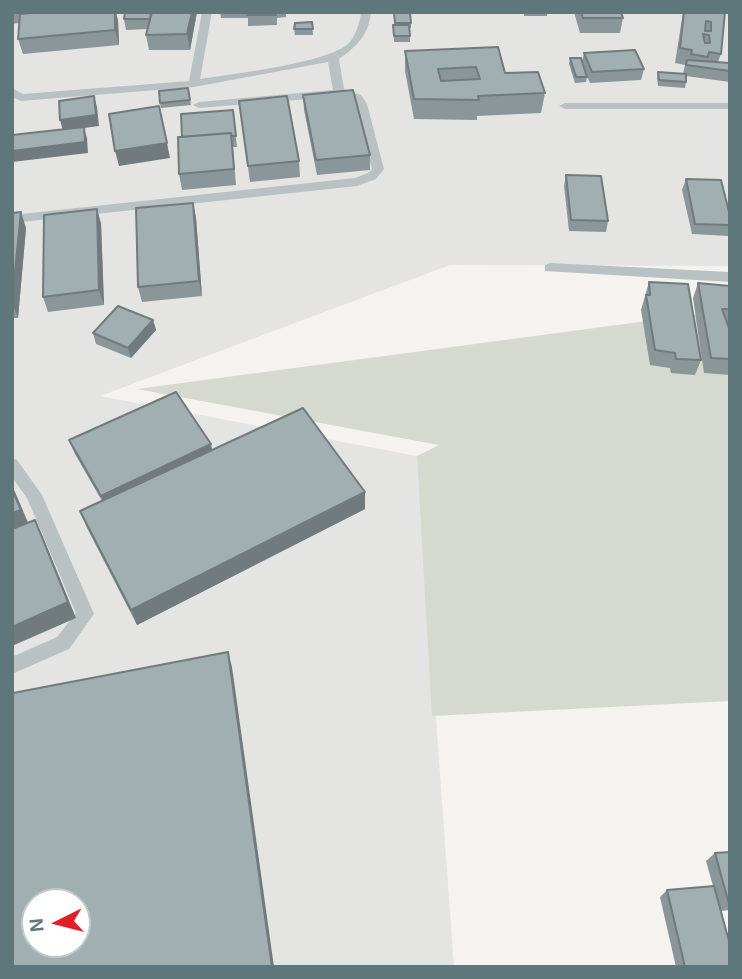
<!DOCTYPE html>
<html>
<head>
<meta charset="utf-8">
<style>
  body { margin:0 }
  #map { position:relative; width:742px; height:979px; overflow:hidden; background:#f4f3ef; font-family:Helvetica,sans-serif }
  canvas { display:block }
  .frame { position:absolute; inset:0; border:14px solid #5e777b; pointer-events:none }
  .north { position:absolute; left:21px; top:888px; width:70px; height:70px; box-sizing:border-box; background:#fff; border:2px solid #bfc9ca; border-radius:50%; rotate:264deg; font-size:19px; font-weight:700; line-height:28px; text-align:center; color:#5e777b }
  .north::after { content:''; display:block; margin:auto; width:24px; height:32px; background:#e61d24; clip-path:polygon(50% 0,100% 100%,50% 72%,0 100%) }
</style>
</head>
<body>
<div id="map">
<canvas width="742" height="979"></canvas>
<div class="frame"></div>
<div class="north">N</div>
</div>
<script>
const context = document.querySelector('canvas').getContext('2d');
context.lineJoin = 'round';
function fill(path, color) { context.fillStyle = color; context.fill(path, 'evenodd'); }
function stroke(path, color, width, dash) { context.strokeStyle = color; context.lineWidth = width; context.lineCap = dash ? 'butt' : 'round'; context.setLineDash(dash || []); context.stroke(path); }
const built = new Path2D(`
  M12,12H730V266L450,265L100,396L417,456L454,967H12ZM35,902H77V944H35Z`);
const green = new Path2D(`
  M730,310V701L432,716L417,456L439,445L137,389Z`);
const lane = new Path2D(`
  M202,12H212L200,79C232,74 329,63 349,43C356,35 360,22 361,12H371C369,35 356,47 339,59L344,89L361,95L367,104L384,169L376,179L357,186L12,223V215L355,178L368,173L372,169L355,104L346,96L199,108L193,105L199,102L333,90L328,62L194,87L21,101L12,97V88L23,94L189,81Z
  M730,103V109H565L559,106L565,103Z
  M550,263L730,272V282L545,271V265Z
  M12,458L17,460L42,495L94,614L69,649L12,674V657L57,637L76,613L27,498L12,477Z`);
const wall = new Path2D(`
  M12,12H197L190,50H149L146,35L148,29L126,30L124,19L125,13L116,14L118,21L119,45L23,54L18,39L19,23L12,24Z
  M220,12H286V17L277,18V25L248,26V18H221Z
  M524,12H547V16H524Z
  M574,12H621L623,18L620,33H580Z
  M683,12H725L721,54L718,62L730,63V82L686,76V82L685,88L658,86L657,78L658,72L683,74L685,65L675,63Z
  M394,13L411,23V28H410V42H394L393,25H395Z
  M312,22L313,35H295L294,29Z
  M405,51L505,73L545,93L541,113L477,116V120L414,119L405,71Z
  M584,53L644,69L641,80L590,83L585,72L587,77L586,82L575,83L569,64L570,58L582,62Z
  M188,88L191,105L161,108L160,103Z
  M303,95L370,155V170L317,175L304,110Z
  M239,101L299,161L300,177L250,182Z
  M233,110L237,147H233L236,185L182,190L179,174L182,137Z
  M566,175L608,221L606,232L569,231L564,186Z
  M686,179L730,216V230L728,236L692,234L682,190Z
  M193,203L196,218L202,296L142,302L138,287Z
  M97,209L101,224L104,305L48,312L43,297Z
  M12,213L26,228L18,318H12Z
  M649,282L701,360L695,375L671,373L670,368L650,365L641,310Z
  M698,283L730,286V375L704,373L693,298Z
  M153,320L156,330L131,358L96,344L93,333Z
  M69,440L212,450L365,492V509L137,625L87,528L80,511L102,501L75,454Z
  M730,852V910L721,911L730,967H676L660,897L667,890L713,886L706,861L715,853Z`);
const shadedWall = new Path2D(`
  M115,12H116L118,21L119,45L115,30Z
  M192,12H197L190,50L187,34Z
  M94,96L97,107L99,126L84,128L87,138L88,153L12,162V151L63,131L60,120Z
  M167,143L170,158L119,166L115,151Z
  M193,203L196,218L202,296L199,281Z
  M97,209L101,224L104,305L99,290Z
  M21,212L26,228L18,318L12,303V300Z
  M153,320L156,330L131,358L128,348Z
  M211,444L214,459L106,509L101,496Z
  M12,485L30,527L12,534Z
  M365,492V509L137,625L131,610Z
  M35,520L43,537L76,618L12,646V627Z
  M228,652L232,667L274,967H272Z`);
const building = new Path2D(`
  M44,12H115V30L18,39L20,14Z
  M125,12H151L150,19H124Z
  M152,12H192L187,34L146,35Z
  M248,12H276V15H247Z
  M581,12H621L623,18H583Z
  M684,12H725L721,54L709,52L708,57L691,54L692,50L680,48ZM706,21L711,22V31H705ZM703,34L709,35L710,43H705Z
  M394,13H410L411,23H395Z
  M312,22L313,29H294L295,23Z
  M393,25H409L410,36H394Z
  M498,47L505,73L538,72L545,93L478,96L479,100L414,99L405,51ZM476,67L480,79L441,81L438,69Z
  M635,50L644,69L592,72L584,53Z
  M570,58H581L587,77H576Z
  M687,60L730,63V71L686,65Z
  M658,72L686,74V82L659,80Z
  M188,88L190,100L160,103L159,91Z
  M353,90L370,155L316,160L303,95Z
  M94,96L96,115L60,120L59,101Z
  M287,96L299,161L248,166L239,101Z
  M159,106L167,143L115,151L109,114Z
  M233,110L236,136H232L231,133L182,137L181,114Z
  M84,127L85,142L12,151V135Z
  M231,133L234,169L179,174L178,137Z
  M566,175L601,176L608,221L571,220Z
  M686,179L721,180L730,216V225L695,224Z
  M193,203L199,281L138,287L136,208Z
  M97,209L99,290L43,297L44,215Z
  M21,212L12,300V213Z
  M649,282L688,284L701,360L676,359L675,353L655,350L646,295H650Z
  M698,283L730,286V309H722L730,331V359L711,358Z
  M118,306L153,320L128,348L93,333Z
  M176,392L211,444L101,496L69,440Z
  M303,408L365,492L131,610L80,511Z
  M12,489L21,510L12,513Z
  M35,520L68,602L12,627V529Z
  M228,652L272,967H12L13,693ZM35,902H77V944H35Z
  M730,852V904H729L715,853Z
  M714,886L730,945V967H685L667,890Z`);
fill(built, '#e4e5e3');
fill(green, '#d5d9cf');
fill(lane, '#bac1c3');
fill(wall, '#8b9698');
fill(shadedWall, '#717a7c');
fill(building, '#a2afb1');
stroke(building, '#717a7c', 2);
</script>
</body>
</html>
